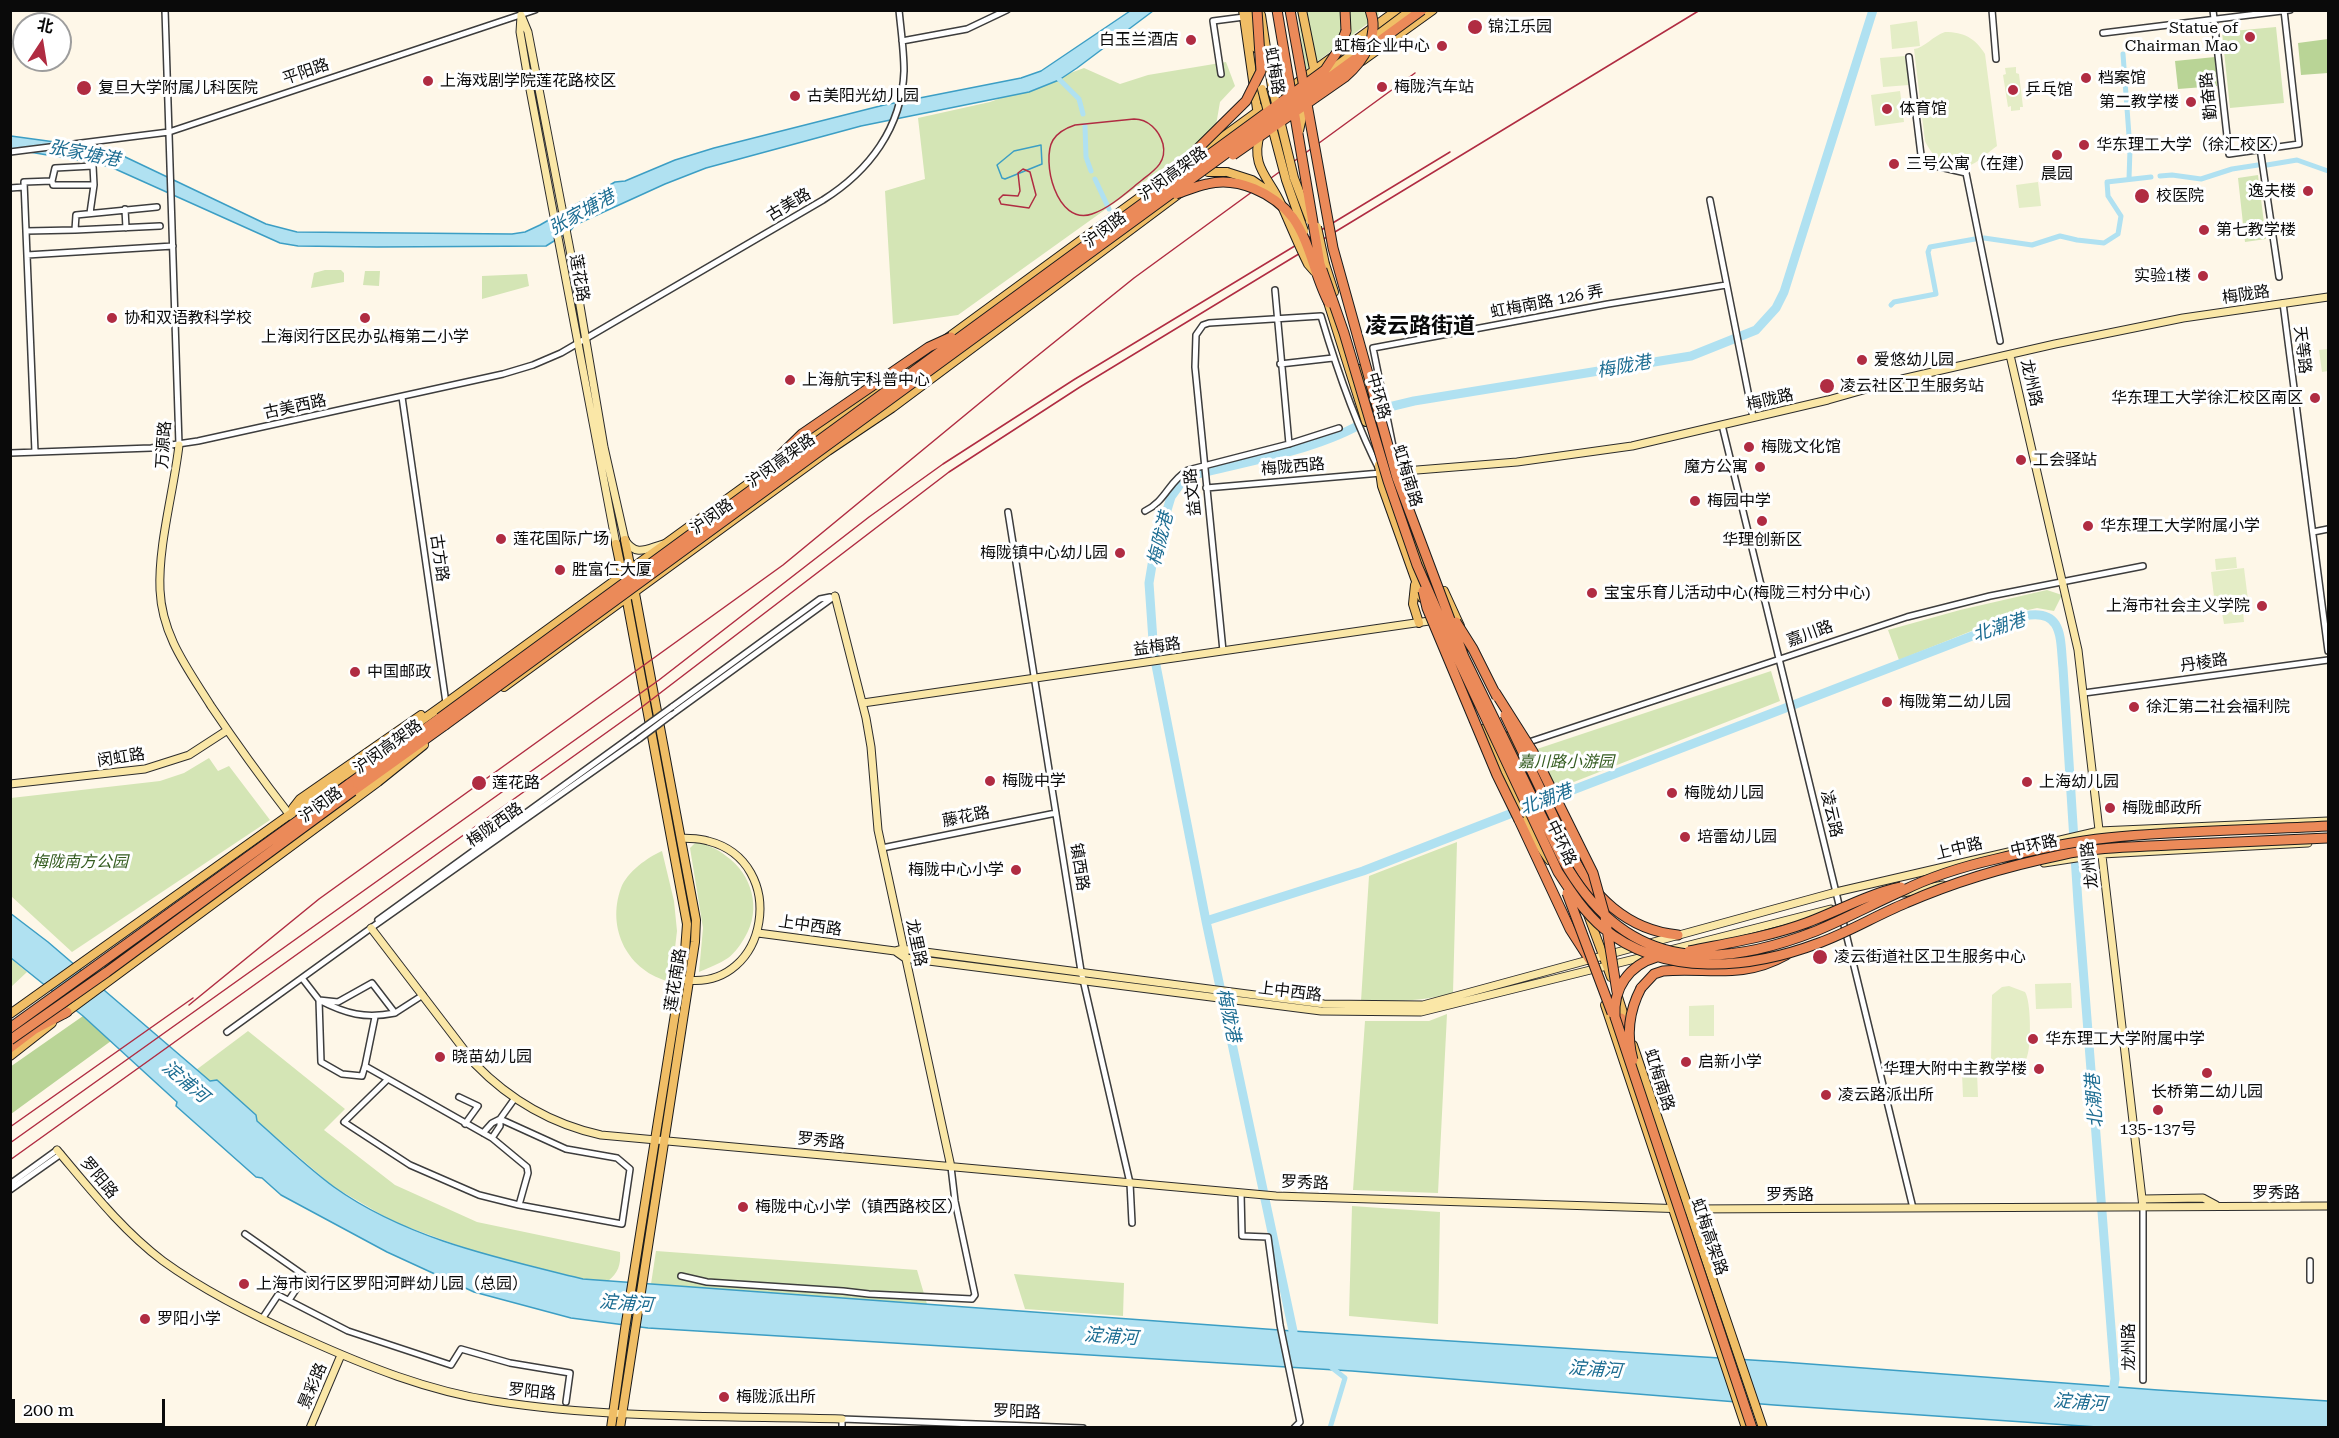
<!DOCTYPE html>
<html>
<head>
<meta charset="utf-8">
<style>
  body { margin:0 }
  #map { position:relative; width:2339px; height:1438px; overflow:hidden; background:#fef7e8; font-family:"Roboto Serif","Noto Sans SC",serif }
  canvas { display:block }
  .frame { position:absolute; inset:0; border:12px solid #0a0a0a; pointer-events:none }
  .north { position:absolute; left:12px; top:12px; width:60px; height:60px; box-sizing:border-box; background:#fff; border:2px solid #9d9d9d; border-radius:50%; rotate:12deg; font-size:16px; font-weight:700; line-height:24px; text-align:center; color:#0a0a0a }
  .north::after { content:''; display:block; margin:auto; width:21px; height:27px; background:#b02c42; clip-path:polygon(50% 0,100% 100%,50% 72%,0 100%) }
  .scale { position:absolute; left:12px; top:1399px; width:153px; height:27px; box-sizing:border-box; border:3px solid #0a0a0a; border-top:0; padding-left:8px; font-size:18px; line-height:21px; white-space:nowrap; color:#0a0a0a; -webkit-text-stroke:4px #fff; paint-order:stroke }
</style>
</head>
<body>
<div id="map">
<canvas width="2339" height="1438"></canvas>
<div class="frame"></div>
<div class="north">北</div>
<div class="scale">200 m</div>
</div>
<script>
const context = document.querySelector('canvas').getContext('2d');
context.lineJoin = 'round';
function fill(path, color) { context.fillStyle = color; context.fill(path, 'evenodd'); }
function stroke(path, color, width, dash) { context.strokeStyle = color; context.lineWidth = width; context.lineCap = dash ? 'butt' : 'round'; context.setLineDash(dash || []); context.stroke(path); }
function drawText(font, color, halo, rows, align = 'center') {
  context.font = font + ' "Roboto Serif","Noto Sans SC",serif'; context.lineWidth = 6; context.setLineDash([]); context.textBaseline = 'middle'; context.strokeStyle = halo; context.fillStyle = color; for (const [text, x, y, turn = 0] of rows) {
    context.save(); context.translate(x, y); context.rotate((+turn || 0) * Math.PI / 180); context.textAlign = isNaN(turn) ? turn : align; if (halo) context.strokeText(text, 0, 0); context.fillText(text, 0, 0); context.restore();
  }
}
const green = new Path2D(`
  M1297,11H1378L1379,15L1306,70Z
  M2276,27L2284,103L2230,108L2222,32Z
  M1226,62L1235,86L1220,102L1215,131L958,315L893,324L885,191L925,179L918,118L990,102L1084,68L1120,84L1148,75Z
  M2258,175L2266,239L2245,242L2238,178Z
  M325,270H341L344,273V282L311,288L314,273Z
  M365,271H380L379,286L363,285Z
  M527,274L529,286L482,299V276Z
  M2047,590L2062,595L2054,611L2037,608L2019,612L1899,660L1888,630L1960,610Z
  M1771,671L1780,701L1556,789L1534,750Z
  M209,758L218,771L229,766L270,820L72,952L11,896V798L160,781L184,773Z
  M697,841C707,845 718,849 726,856C752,874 762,909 745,937C741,944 735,953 728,958C719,964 708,968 699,972L703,928L690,848Z
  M1457,842L1453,993C1422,1002 1393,1001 1361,1001L1369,876Z
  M662,851L674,901L677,931L671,982C628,972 606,929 621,888C627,872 648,857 662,851Z
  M10,958L27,972L11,987H10Z
  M1447,1014L1438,1193L1353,1190L1365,1021H1429Z
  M248,1031L345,1109L324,1130L395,1185L477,1222L620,1252C621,1265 618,1273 608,1281L583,1279L476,1252L394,1222L334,1187L257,1121L255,1115L196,1070Z
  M1352,1206L1440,1212L1438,1324L1349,1316Z
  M656,1251L917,1270L927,1304L651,1284Z
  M1014,1274L1124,1283L1123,1316L1025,1309Z`);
const forest = new Path2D(`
  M2328,39V73L2301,75L2298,43Z
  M2215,57L2217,86L2178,89L2175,61Z
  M83,1016L111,1041L11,1114L10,1067Z`);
const pitch = new Path2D(`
  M1917,21L1920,46L1892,49L1890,25Z
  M1945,32C1964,32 1975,38 1985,54L1997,146C1988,152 1978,163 1968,166C1948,171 1933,158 1925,141L1914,49C1924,48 1933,36 1945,32Z
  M1905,56L1909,85L1883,87L1880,58Z
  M2016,67V73L2019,74L2023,107H2020V110L2011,111V106L2008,107L2003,75L2006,74L2005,68Z
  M1900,91L1904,122L1875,126L1871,95Z
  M2038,182L2041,206L2019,208L2016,185Z
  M2328,349V371L2322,372L2319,350Z
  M2236,557L2237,568L2216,570L2215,559Z
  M2244,568L2249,608L2216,613L2211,572Z
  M2243,611L2244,622L2224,624L2222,613Z
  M2071,983L2072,1008L2036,1009L2035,984Z
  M2009,986L2025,992C2031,1001 2031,1042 2028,1053C2026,1062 2022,1068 2015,1072L2000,1069L1991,1061L1992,995L2002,987Z
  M1714,1005V1036H1689V1006Z
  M1977,1072L1978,1097H1963L1962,1073Z`);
const water = new Path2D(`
  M1130,11H1153L1077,68L1059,80L1029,92L861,126L706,168L665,184L575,225L570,231L546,246L377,247L298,246L280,243L113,168L96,163L11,149V136L99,148L119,154L266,224L297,232L512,234L525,232L540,225L615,182L625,181L675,160L714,148L884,105L1021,78L1041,71Z
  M10,913L48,942L210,1081L217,1080L256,1115L257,1121C282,1143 307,1167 334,1187C407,1239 498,1258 583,1279L1293,1331L1783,1362L2158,1390L2328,1401V1427H2097L1774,1405L1352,1371L648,1328L571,1318L474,1292L387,1252L281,1195L262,1178L256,1177L176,1106L177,1102L83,1016L11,958Z`);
const stream = new Path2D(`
  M1041,145L1042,164L1005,179L1002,178L997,165L1014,151Z`);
const canal = new Path2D(`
  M2123,54L2130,149L2129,179
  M1055,75L1079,99L1083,114
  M1085,126L1086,157L1091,171
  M2267,165L2297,160L2328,171
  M2160,176L2172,175L2201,179L2232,169L2258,165
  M1095,179L1109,209
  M1984,238L2032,245L2060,236L2077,240L2104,243L2118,234L2121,216L2108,196L2107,182L2151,177
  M1891,305L1894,302L1936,294L1928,252L1930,247L1975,239
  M1330,1428L1345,1378L1331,1367`);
const river = new Path2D(`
  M1378,414L1389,407L1414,401L1691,356L1756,330L1776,308L1784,292L1873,10
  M1539,803L2024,616C2064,608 2060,639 2063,668L2078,903L2115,1379L2112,1398
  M1206,921L1363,871L1520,810
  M1293,1331L1206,921L1154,655L1149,583L1154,553L1171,497L1181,483L1193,475C1247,461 1319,450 1366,421`);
const street = new Path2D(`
  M165,10L179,445
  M1992,10L1996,59
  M2213,10L2229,154L2299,144L2284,10
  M2103,33L2290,10
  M902,41L967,29L1007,10
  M1909,57L1921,155L1927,164L1966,173L2000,341
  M1221,74L1213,21L1244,17
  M2260,148L2279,277
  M10,152L169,132L535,10
  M10,188L24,187
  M1710,200L1753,417
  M125,209L126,228
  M90,213L94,185
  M75,230L160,226
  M26,231L75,230L76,215L157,207
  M27,255L173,246
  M1275,290L1289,444
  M2283,303L2328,651
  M1280,364L1333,358
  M402,397L446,703
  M1722,425L1913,1208
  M35,452L24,182L52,181L53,185H94L93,166L55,168L52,181
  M10,453L151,448L198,441L503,374L533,365L561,353L823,200C869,171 902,128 904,71C904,51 901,31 899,10
  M1397,466L1373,348L1608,304L1726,285
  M1206,488L1381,473C1355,423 1337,370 1321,316L1209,323L1203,325L1196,335L1195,367L1223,651
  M1145,511C1166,501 1168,482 1188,470L1289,444L1339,428
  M1008,512L1081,971L1130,1183L1132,1223
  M2313,532L2328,529
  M2084,693L2328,660
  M672,707L820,599L830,597
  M671,715L835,596
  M1526,743L1907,617L1990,596L2143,566
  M882,848L1056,813
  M378,920L632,736
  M302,978L319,1000L338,1002L372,983L395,1013L423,995
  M375,1017L365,1066L388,1079
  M227,1032L371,928L639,739
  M365,1066L362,1076L342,1074L321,1062L319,1000C346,1014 365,1019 395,1013
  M459,1097L478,1106L465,1124
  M515,1098L500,1119L566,1149L617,1158L630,1169L622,1224L519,1205L528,1173L527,1167L492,1138L388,1079L344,1122L410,1165L479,1195L519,1205
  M483,1133L492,1123L500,1119V1126L492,1138
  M10,1184L57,1150
  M10,1190L61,1154
  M1241,1193L1242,1236L1268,1237L1280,1325L1300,1422L1294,1428
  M245,1234L305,1276L289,1300
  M2310,1261V1280
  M681,1276L707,1282L843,1291L869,1294L972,1299L975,1295L955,1201L951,1167
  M262,1319L278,1295L348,1331L451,1365L461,1349L510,1363L570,1373L566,1402
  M2143,1380V1207
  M842,1428V1419L1083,1428`);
const secondary = new Path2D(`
  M521,15L528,32L575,276L604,447L625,540C636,557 646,549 663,544
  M521,16L520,32L528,79L616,544
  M2010,355L2078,650L2143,1207
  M179,445C174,490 158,545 160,590C162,636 188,669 211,706C236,743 262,779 289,814L299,824
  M1392,472L1517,462L1632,446L1828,400L1902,379L2055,344L2183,318L2328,297
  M835,596L866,718L871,747L878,830L951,1167
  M863,703L1436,620
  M10,784L145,769L189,755L226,731
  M681,838C690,839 699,838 708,841C790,862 769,990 686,980
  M2044,863L2102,854L2308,843
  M1903,893L1943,885
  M371,928L475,1064C510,1100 551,1124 601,1135L1276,1196L1688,1209L2328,1206
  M758,933L895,951L905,958L1321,1011L1421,1012L1651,955
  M1650,943L1836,892L2099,831L2328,821
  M1670,950L1831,909
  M895,951L902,949L1324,1004L1423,1005L1636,947
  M57,1150C90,1189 122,1230 163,1261C207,1293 256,1317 306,1339C366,1366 428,1391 494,1401C609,1419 727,1416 842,1419
  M2143,1199L2203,1198L2216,1205
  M310,1428L341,1355`);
const primary = new Path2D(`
  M1243,10L1258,116
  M1250,10L1256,48
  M1302,10L1315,74
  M1261,15L1272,87
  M1362,61L1433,10
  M1191,160L1397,10
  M1208,172H1227
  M1325,264L1334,292
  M1327,299L1366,422
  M946,339L1166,178
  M1359,369L1384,449
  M777,463L922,357
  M1379,465L1382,486L1422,598
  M1395,484L1410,529L1435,590
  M625,540L631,570
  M616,544L623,578
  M1415,585L1413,604L1419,623
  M1444,591L1460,626
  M504,687L828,451L892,408L1180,193
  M1482,729L1537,842L1549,860
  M1505,736L1515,747L1533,789
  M293,808L300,799L421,715
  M1579,890L1611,977
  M1618,997L1626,1022
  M1605,1005L1746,1428
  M10,1014L446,703L767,470
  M64,1014L378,782L424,745
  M1633,1045L1763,1428
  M10,1056L52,1023
  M611,1428L625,1329L685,951L687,924L626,596
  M620,1428L695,942L696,920L634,588`);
const highway = new Path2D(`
  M1345,10L1346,31
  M349,784L440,718
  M353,791L445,725
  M1519,820L1570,929L1590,960
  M1570,851C1592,896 1627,930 1678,935
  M1641,988L1654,974L1663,971C1708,967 1741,980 1786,955
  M1621,1018L1625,1038
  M10,1048L35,1029L67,1012`);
const rail = new Path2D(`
  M1134,119C1148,119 1159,130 1163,144C1167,162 1155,170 1142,180C1127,192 1110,208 1092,214C1056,226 1041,160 1053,140C1058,132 1066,128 1075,125Z
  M1023,169L1030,172L1036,195L1029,208L1001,204L999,199L1003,195L1018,196L1020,191L1018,173Z
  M189,1005L319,899L783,565L1021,369L1134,278L1415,73
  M10,1127L193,998
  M10,1143L659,680L869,517L943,464L1075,379L1450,152
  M10,1160L638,710L949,472L1080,387L1700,10`);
const streetBridge = new Path2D(`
  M632,736L672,707
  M639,739L671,715`);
const primaryBridge = new Path2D(`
  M1323,76L1411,10
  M1272,87L1294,178L1310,220
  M1262,89L1286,180L1304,231
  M1299,131L1305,104
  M1260,134C1250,167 1269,177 1281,204C1290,224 1298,244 1308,264L1315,272
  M1227,172L1252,180L1271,193
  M1317,227L1325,264`);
const highwayBridge = new Path2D(`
  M1277,10L1320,264L1344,333L1388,481L1417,565L1459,661L1558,872C1571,892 1585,913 1603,928C1664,978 1750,969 1819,943C1849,932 1877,915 1906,903C1956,881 2008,866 2061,855C2097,847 2134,847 2170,845C2223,843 2276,840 2328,838
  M1290,10L1333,248L1397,478L1464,657L1563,860C1623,967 1709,973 1816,931C1845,919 1873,904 1902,891C1930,877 1965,866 1996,859C2033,850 2069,842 2107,838C2180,830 2255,830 2328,826
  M1233,155L1345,77C1364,61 1380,35 1370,10
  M1163,183L1246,101L1261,71L1257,10
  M1176,194C1186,191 1196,186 1207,184C1237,176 1274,193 1293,218C1310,242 1315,277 1329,303
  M762,473L802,434L929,347L951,337
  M1423,591L1427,608L1497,775L1519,820
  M1456,622L1473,649L1497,697
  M1495,692L1533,752L1593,873L1605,916L1617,992
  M1505,715L1570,851
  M440,718L1325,70L1339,49L1346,31
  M445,725L1422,10
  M1567,893L1612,1013
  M1689,951C1728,943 1768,937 1806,923C1838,911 1868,894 1901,887
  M1657,957C1629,965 1613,988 1615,1017L1752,1428
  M10,1028L349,784
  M10,1040L107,972L353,791
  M1633,1060C1626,1035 1629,1011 1641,988`);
const markers = [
  [1475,27,8,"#b02c42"],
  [2250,37,6,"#b02c42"],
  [1191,40,6,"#b02c42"],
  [1442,46,6,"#b02c42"],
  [2086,78,6,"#b02c42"],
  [428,81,6,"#b02c42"],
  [1382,87,6,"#b02c42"],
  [84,88,8,"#b02c42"],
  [2013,90,6,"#b02c42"],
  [795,96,6,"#b02c42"],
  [2191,102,6,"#b02c42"],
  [1887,109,6,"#b02c42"],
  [2084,145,6,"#b02c42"],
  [2057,155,6,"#b02c42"],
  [1894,164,6,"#b02c42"],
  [2308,191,6,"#b02c42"],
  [2142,196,8,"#b02c42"],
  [2204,230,6,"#b02c42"],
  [2203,276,6,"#b02c42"],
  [112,318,6,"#b02c42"],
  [365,318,6,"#b02c42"],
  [1862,360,6,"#b02c42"],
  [790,380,6,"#b02c42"],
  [1827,386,8,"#b02c42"],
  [2315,398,6,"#b02c42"],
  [1749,447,6,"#b02c42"],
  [2021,460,6,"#b02c42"],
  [1760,467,6,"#b02c42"],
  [1695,501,6,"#b02c42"],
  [1762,521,6,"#b02c42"],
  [2088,526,6,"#b02c42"],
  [501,539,6,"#b02c42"],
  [1120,553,6,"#b02c42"],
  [560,570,6,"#b02c42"],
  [1592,593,6,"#b02c42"],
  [2262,606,6,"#b02c42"],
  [355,672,6,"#b02c42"],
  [1887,702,6,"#b02c42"],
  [2134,707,6,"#b02c42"],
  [990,781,6,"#b02c42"],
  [2027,782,6,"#b02c42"],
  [479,783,8,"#b02c42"],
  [1672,793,6,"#b02c42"],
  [2110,808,6,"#b02c42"],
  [1685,837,6,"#b02c42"],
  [1016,870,6,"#b02c42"],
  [1820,957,8,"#b02c42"],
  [2033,1039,6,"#b02c42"],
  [440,1057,6,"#b02c42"],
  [1686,1062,6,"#b02c42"],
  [2039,1069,6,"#b02c42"],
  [2207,1073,6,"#b02c42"],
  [1826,1095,6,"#b02c42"],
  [2158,1110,6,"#b02c42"],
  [743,1207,6,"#b02c42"],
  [244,1284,6,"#b02c42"],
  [145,1319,6,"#b02c42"],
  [724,1397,6,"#b02c42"]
];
const poiNames = [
  ["锦江乐园",1488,27],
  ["Statue of",2238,28,"right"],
  ["Chairman Mao",2238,46,"right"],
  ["白玉兰酒店",1179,40,"right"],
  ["虹梅企业中心",1430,46,"right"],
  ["档案馆",2098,78],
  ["上海戏剧学院莲花路校区",440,81],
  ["梅陇汽车站",1394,87],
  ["复旦大学附属儿科医院",98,88],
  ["乒乓馆",2025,90],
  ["古美阳光幼儿园",807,96],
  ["第二教学楼",2179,102,"right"],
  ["体育馆",1899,109],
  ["华东理工大学（徐汇校区）",2096,145],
  ["三号公寓（在建）",1906,164],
  ["晨园",2057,174,"center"],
  ["逸夫楼",2296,191,"right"],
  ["校医院",2156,196],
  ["第七教学楼",2216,230],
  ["实验1楼",2191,276,"right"],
  ["协和双语教科学校",124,318],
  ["上海闵行区民办弘梅第二小学",365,337,"center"],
  ["爱悠幼儿园",1874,360],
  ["上海航宇科普中心",802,380],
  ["凌云社区卫生服务站",1840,386],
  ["华东理工大学徐汇校区南区",2303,398,"right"],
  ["梅陇文化馆",1761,447],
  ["工会驿站",2033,460],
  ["魔方公寓",1748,467,"right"],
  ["梅园中学",1707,501],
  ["华东理工大学附属小学",2100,526],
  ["莲花国际广场",513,539],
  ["华理创新区",1762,540,"center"],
  ["梅陇镇中心幼儿园",1108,553,"right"],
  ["胜富仁大厦",572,570],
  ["宝宝乐育儿活动中心(梅陇三村分中心)",1604,593],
  ["上海市社会主义学院",2250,606,"right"],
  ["中国邮政",367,672],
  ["梅陇第二幼儿园",1899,702],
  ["徐汇第二社会福利院",2146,707],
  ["梅陇中学",1002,781],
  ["上海幼儿园",2039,782],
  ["莲花路",492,783],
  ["梅陇幼儿园",1684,793],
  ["梅陇邮政所",2122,808],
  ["培蕾幼儿园",1697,837],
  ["梅陇中心小学",1004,870,"right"],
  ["凌云街道社区卫生服务中心",1834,957],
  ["华东理工大学附属中学",2045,1039],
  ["晓苗幼儿园",452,1057],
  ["启新小学",1698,1062],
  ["华理大附中主教学楼",2027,1069,"right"],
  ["长桥第二幼儿园",2207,1092,"center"],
  ["凌云路派出所",1838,1095],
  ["135-137号",2158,1129,"center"],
  ["梅陇中心小学（镇西路校区）",755,1207],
  ["上海市闵行区罗阳河畔幼儿园（总园）",256,1284],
  ["罗阳小学",157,1319],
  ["梅陇派出所",736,1397]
];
const streetNames = [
  ["虹梅路",1274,71,80],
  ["平阳路",306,72,-19],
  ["勤奋路",2209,96,-96],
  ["沪闵高架路",1173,174,-36],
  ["古美路",789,205,-31],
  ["沪闵路",1105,230,-37],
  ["莲花路",579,278,80],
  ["梅陇路",2246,295,-8],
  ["虹梅南路 126 弄",1547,302,-11],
  ["天等路",2302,350,83],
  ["龙州路",2031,383,77],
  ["中环路",1378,396,74],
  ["梅陇路",1770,400,-13],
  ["古美西路",295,407,-12],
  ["万源路",164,445,-86],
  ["沪闵高架路",781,461,-36],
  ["梅陇西路",1293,467,-5],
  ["虹梅南路",1407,476,73],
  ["益文路",1193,492,-96],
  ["沪闵路",712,517,-36],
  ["古方路",439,558,82],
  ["嘉川路",1810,634,-20],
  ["益梅路",1157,647,-8],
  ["丹棱路",2204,663,-8],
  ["沪闵高架路",388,747,-36],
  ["闵虹路",121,758,-9],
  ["沪闵路",321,805,-36],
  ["凌云路",1831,814,77],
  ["藤花路",966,817,-11],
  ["梅陇西路",495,825,-35],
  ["中环路",1561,843,64],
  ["中环路",2034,846,-13],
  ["上中路",1959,849,-14],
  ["龙州路",2090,865,-97],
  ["镇西路",1079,867,81],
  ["上中西路",810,926,8],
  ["龙里路",916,943,78],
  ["莲花南路",676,980,-81],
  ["上中西路",1290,992,7],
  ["虹梅南路",1659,1080,72],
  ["罗秀路",821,1141,6],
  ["罗阳路",99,1178,50],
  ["罗秀路",1305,1183,2],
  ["罗秀路",2276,1193],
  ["罗秀路",1790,1195],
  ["虹梅高架路",1709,1237,71],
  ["龙州路",2129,1347,-90],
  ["景彩路",313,1386,-67],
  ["罗阳路",532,1392,6],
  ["罗阳路",1017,1412,2]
];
const parkNames = [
  ["嘉川路小游园",1566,762],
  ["梅陇南方公园",80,862]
];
const waterNames = [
  ["张家塘港",84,154,11],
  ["张家塘港",582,213,-29],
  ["梅陇港",1624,367,-10],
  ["梅陇港",1161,539,-76],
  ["北潮港",1999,628,-18],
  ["北潮港",1546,800,-21],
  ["梅陇港",1228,1015,78],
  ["淀浦河",185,1082,40],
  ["北潮港",2095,1101,-94],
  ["淀浦河",626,1304,4],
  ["淀浦河",1111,1337,4],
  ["淀浦河",1595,1370,4],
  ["淀浦河",2080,1403,4]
];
const districtNames = [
  ["凌云路街道",1420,327]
];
fill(green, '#d4e5b5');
fill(forest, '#b9d496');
fill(pitch, '#e4edc6');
fill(water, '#b0e1f1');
stroke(water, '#3c9ec4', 1.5);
stroke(stream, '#3c9ec4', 1.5);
stroke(canal, '#b0e1f1', 5);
stroke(river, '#b0e1f1', 9);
stroke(street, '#3d3d3d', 8);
stroke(secondary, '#2c2c2c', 9);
stroke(primary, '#1b1b1b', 10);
stroke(highway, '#1b1b1b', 11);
stroke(street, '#fff', 5);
stroke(secondary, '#fae7a7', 7);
stroke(primary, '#f0be66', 8);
stroke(highway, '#eb8a59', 9);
stroke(rail, '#b02c42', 1.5);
stroke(streetBridge, '#3d3d3d', 8, []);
stroke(primaryBridge, '#1b1b1b', 10, []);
stroke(highwayBridge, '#1b1b1b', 11, []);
stroke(streetBridge, '#fff', 5);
stroke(primaryBridge, '#f0be66', 8);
stroke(highwayBridge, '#eb8a59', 9);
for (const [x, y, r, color] of markers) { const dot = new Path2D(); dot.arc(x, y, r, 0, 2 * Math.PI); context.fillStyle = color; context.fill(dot); stroke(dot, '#fff', 2); }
drawText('16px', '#0a0a0a', '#fff', poiNames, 'left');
drawText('16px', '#0a0a0a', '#fff', streetNames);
drawText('italic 16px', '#345c20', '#fff', parkNames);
drawText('italic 18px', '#1d6d92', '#fff', waterNames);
drawText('bold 22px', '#0a0a0a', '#fff', districtNames);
</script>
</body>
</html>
